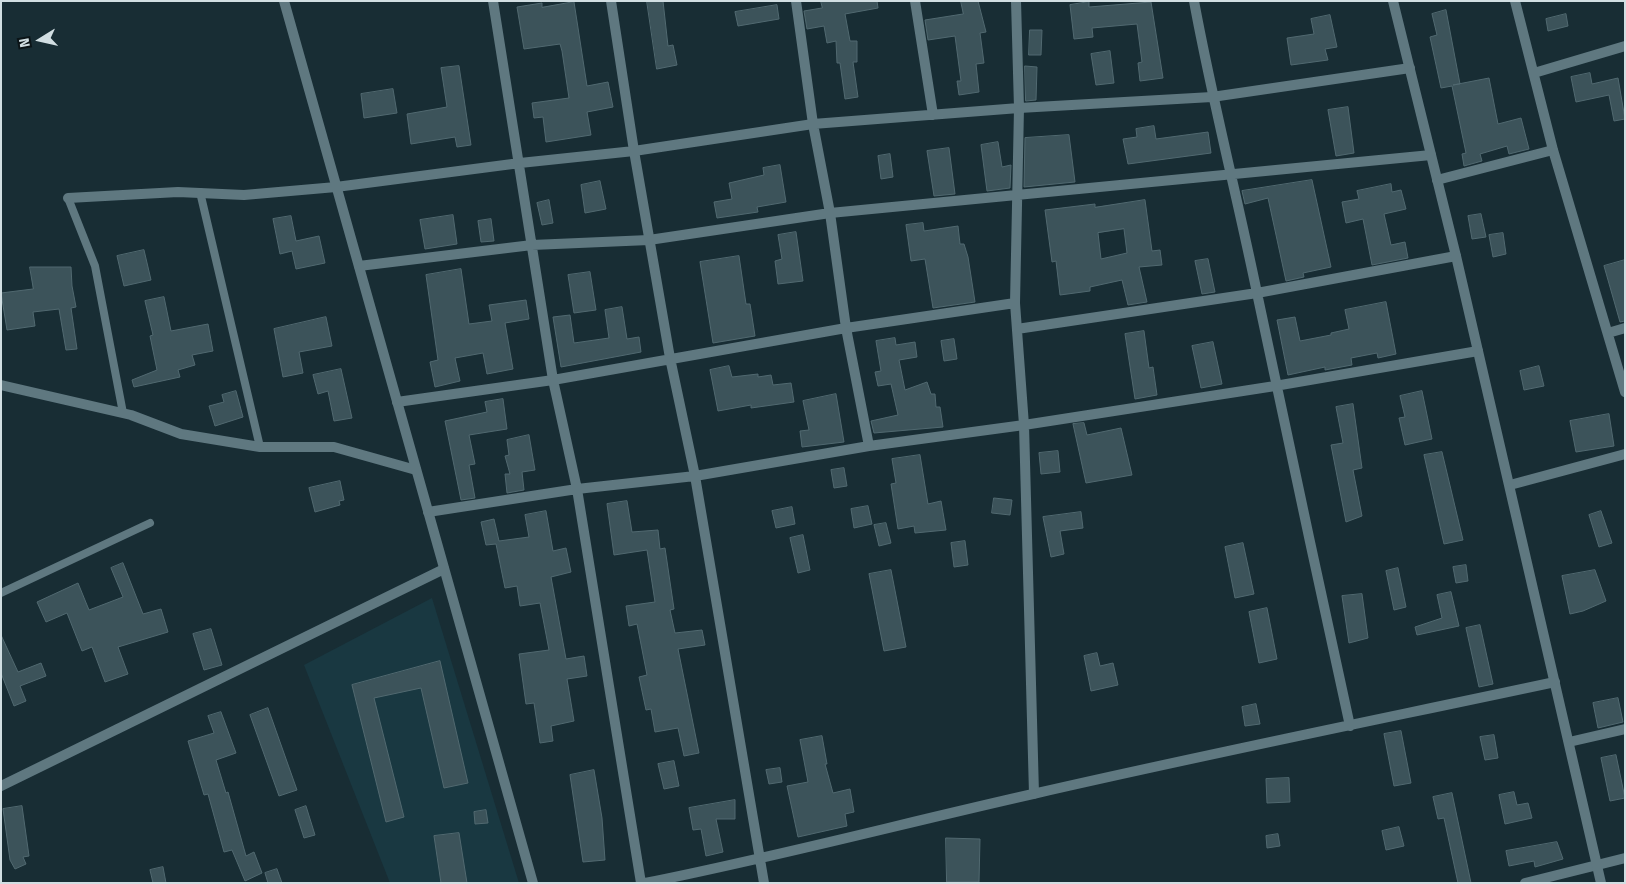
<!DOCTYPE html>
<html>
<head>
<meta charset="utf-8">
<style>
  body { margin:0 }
  #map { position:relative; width:1626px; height:884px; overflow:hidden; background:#182d34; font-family:"Fira Sans",sans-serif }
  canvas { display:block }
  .frame { position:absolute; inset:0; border:2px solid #d1dee2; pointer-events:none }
  .north { position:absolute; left:15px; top:15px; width:50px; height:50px; -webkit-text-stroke:4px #0b1417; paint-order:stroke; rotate:260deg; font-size:14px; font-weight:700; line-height:20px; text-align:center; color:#d1dee2 }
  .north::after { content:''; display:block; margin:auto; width:18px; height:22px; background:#d1dee2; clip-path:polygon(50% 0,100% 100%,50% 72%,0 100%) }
</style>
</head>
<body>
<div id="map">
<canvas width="1626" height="884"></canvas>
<div class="frame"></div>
<div class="north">N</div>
</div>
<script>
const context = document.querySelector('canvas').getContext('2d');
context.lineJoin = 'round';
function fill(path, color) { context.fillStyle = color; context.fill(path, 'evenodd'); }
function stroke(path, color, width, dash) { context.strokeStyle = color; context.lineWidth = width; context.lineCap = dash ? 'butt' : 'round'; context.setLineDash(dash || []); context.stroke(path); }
const built = new Path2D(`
  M432,598L519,883H390L304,665Z`);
const building = new Path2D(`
  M647,1H663L668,46L673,45L677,65L657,69Z
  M821,1H877L878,8L845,14L850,41H857V62H853L858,97L845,99L840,63H837L836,41L827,43L824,26L807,29L804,11L822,8Z
  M961,1H978L986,32L980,33L984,63L976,64L979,92L959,95L957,81H961L955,36L928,40L925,20L963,14Z
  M574,2L587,86L608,82L613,107L587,112L591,135L546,142L543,117L534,118L532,103L569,98L562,51L560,44L524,49L517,7L542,3V7Z
  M1089,2V7L1151,2L1163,78L1140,81L1138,63L1142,62L1137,24L1092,28L1093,37L1074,39L1070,5Z
  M777,5L779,19L738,26L735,12Z
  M1446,10L1460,84L1453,85L1489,78L1498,124L1521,118L1529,149L1509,154L1507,146L1480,154L1482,161L1464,166L1462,154L1466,153L1452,86L1441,88L1430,37L1437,35L1432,14Z
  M1566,14L1568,26L1548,31L1546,19Z
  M1330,15L1337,47L1325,49L1328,60L1291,65L1287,38L1314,34L1311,19Z
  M1030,30H1042L1041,55H1029Z
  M1110,51L1114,83L1096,85L1091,54Z
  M459,66L471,145L457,147L455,137L411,144L407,114L447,107L441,68Z
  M1025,66L1037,67L1036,100L1026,101Z
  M1590,73L1592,84L1618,78L1625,119L1614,121L1609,95L1576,102L1571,77Z
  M393,89L397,113L364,118L361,94Z
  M1348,107L1354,153L1336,156L1328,110Z
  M1154,126L1156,139L1208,132L1211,153L1128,164L1123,139L1137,137L1136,129Z
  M1069,135L1075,182L1024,187L1025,138Z
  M998,142L1002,167L1011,165L1010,188L987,191L981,145Z
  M949,148L955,194L934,196L927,151Z
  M890,154L893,177L881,179L878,156Z
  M780,165L786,202L757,207L758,212L717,218L714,202L732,199L729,183L764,175L763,168Z
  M1312,180L1331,267L1303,273L1304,277L1286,281L1268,198L1245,204L1242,191Z
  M600,181L606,209L585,213L581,185Z
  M1391,184L1392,192L1401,190L1406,209L1384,214L1391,245L1405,242L1408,258L1372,265L1363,219L1346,223L1342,202L1359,199L1357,191Z
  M549,200L553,223L542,225L537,203Z
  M1145,200L1152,251L1160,250L1162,265L1139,267L1147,302L1128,305L1122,280L1090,287V291L1060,295L1056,261L1052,262L1045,210L1095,204V207ZM1124,229L1127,253L1101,259L1098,233Z
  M1481,214L1486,237L1472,239L1468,216Z
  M453,215L457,244L425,249L420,220Z
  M291,216L296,241L319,236L325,263L296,269L292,251L280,254L273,219Z
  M491,219L494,241L481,242L478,221Z
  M923,223L924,231L958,226L960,244H964L968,257L975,302L933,308L925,259L911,261L906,225Z
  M796,232L803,281L778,284L775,261L782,259L778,235Z
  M1503,233L1506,254L1493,257L1489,235Z
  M144,250L151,280L124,286L117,256Z
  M739,256L746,304H750L755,336L713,343L700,262Z
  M1208,259L1215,292L1202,294L1195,261Z
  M1625,260V321L1620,322L1604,266Z
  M30,267H71L72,286L76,307L71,308L77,349L66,350L59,309L33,312L35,326L7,330L1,293L33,289Z
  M461,269L469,324L492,321L489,305L526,300L529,319L505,323L513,369L487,374L483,353L455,358L460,381L435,387L430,362L438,360L426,275Z
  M590,272L596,310L574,313L568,275Z
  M164,297L171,331L208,324L213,351L192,355L195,365L178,370L180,377L134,387L132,380L157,370L150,336L153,335L145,301Z
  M1386,302L1396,354L1378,358L1377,353L1351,358L1352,365L1325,370V367L1288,375L1277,320L1295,317L1300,341L1331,335V333L1349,329L1345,310Z
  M622,307L627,339L639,337L641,352L561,367L553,317L570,315L574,343L609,338L605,310Z
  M326,317L332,346L299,352L303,373L283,377L274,329Z
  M1144,331L1149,368L1153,367L1157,395L1135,399L1125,334Z
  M895,338L896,345L915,342L917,357L899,360L905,390L927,382L931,394H935L936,407H940L943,427L874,433L871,421L898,415L891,384L878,386L875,372L881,371L876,341Z
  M954,339L957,359L944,361L941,341Z
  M1213,342L1222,384L1201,388L1192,346Z
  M729,366L732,377L758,374V377L771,375L773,385L791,383L794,402L751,408V405L718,411L710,370Z
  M1539,366L1544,386L1524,390L1520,371Z
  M341,369L352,418L334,421L328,391L318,394L313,375Z
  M236,391L243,417L215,426L209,406L224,402L222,395Z
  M1422,391L1432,439L1405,445L1399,418L1405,417L1400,396Z
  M836,394L844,442L802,447L800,431L809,430L803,401Z
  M503,399L507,429L469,435L475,464L469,465L475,498L461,500L445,421L487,412L485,402Z
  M1353,404L1362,468L1353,470L1362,516L1346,522L1331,445L1343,443L1336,407Z
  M1609,414L1614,446L1576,452L1570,421Z
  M1084,423L1087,435L1121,428L1132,475L1086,483L1073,424Z
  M529,435L535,470L522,472L524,490L507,493L505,474H510L505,456L509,455L507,440Z
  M1058,451L1060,472L1041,474L1039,453Z
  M1442,452L1463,540L1444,544L1424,455Z
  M920,455L928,504L941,501L946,530L915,533L914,526L898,529L891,484L896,483L892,459Z
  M844,468L847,486L834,488L831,470Z
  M340,481L344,500L339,501L340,505L315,512L309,488Z
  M994,498L1012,500L1010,515L992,513Z
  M627,501L632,532L658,530L660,549L665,548L674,609L670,610L675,633L702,630L705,645L678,649L699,753L684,756L678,728L655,732L651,709L646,710L639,677L647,675L637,624L629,626L626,606L655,602L647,550L614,555L607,504Z
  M868,506L872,524L854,528L851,509Z
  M792,507L795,524L776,528L772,511Z
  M546,511L553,551L566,548L571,572L551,577L566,659L584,656L587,676L567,679L574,721L551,726L553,741L540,743L534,703L526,704L519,654L549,650L540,603L520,606L517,586L505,588L496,544L486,545L481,522L494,519L499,541L529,537L525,515Z
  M1601,511L1612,543L1599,547L1589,515Z
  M1081,512L1083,528L1060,531L1064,554L1051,557L1043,517Z
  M886,523L891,543L879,546L874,525Z
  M803,535L810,570L798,573L790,538Z
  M965,541L968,565L954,567L951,543Z
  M1243,543L1254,594L1235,598L1225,547Z
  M123,563L143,614L161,609L168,632L118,647L128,674L105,682L92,647L82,651L67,613L46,622L37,602L78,583L89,610L123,597L111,568Z
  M1466,565L1468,581L1456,583L1453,567Z
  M1398,568L1406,607L1394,610L1386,571Z
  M891,570L906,647L884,651L869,574Z
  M1595,570L1606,601L1583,611L1570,614L1562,576Z
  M1451,592L1459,626L1417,635L1415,627L1442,618L1437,595Z
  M1362,594L1368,638L1349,643L1342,596Z
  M1267,608L1277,659L1259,663L1249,612Z
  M1480,625L1493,684L1479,687L1466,628Z
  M211,629L222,665L204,670L193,634Z
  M1,635L18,672L41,663L46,676L20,686L26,701L14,706L1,673Z
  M1097,653L1100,666L1113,663L1118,685L1091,691L1084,656Z
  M440,661L468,783L444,788L421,688L374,698L404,817L386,822L352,685Z
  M1618,698L1623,722L1598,728L1593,703Z
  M1256,704L1260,724L1245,726L1242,707Z
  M268,708L297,790L279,796L250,715Z
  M221,712L236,753L216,760L226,793L228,792L246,856L254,852L262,873L245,881L232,850L224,852L208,794L204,795L188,741L214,733L208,716Z
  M1401,731L1411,783L1394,786L1384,734Z
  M1494,735L1498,758L1485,760L1480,737Z
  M822,736L827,764H825L833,793L850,789L854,812L845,814L847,826L798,837L787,786L808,782L800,740Z
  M1616,755L1625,798L1610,801L1601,758Z
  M674,761L679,786L664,789L658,764Z
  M780,768L782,782L769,784L766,770Z
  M594,770L602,818L605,860L583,862L570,775Z
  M1289,778L1290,802L1267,803L1266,779Z
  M1514,792L1517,805L1528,803L1532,818L1505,824L1499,795Z
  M1452,793L1471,883H1458L1444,818L1438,819L1433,797Z
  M735,800V819H716L723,852L706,856L701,829L693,830L689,808Z
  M22,806L29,856L23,857L26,864L15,869L10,860L3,809Z
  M306,806L315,835L304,838L295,810Z
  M486,810L488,823L475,824L474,812Z
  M1399,827L1404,846L1386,850L1382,831Z
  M459,833L467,883H441L434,836Z
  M1278,834L1280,846L1267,848L1266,836Z
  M946,838L980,839L979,882H947Z
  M1557,842L1563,859L1535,867L1534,861L1509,866L1506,851Z
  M163,867L166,883H153L150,870Z
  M277,869L282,883H268L265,873Z`);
const service = new Path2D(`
  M200,192L260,447
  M68,198L95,266L123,413
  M1,593L150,523`);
const minor = new Path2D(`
  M493,1L553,380L577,489L641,883
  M611,1L634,151L670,358L695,476L764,883
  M796,1L813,124L830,213L846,328L869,446
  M915,1L933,115
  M1016,1L1019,108L1015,303L1024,425L1034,794
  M1194,1C1212,99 1237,196 1257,293C1288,437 1318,582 1350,726
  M1515,1L1553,150L1625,392
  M1534,73L1625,46
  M1437,180L1553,150
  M68,198L178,192L244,195L336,187L520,163L634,151L813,124L1019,108L1212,97L1410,68
  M359,266L532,245L649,240L830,213L1431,155
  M1017,329L1257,293L1456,256
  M1608,333L1625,328
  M1,385L131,415L181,434L260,447H334L416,470
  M397,402L553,380L846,328L1015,303
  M1510,485L1625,454
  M428,512L577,489L695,476L869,446L1024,425L1275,386L1478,351
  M1569,742L1625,729
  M1,786L444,569
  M645,883C776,857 904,823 1033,794C1207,754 1381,719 1555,682
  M1525,883L1625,858`);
const tertiary = new Path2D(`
  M284,1L533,883
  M1393,1L1456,256L1601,883`);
fill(built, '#193841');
fill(building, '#3c535a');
stroke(building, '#516970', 1);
stroke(service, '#5f7880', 8);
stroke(minor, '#5f7880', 10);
stroke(tertiary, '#5f7880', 10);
</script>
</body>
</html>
